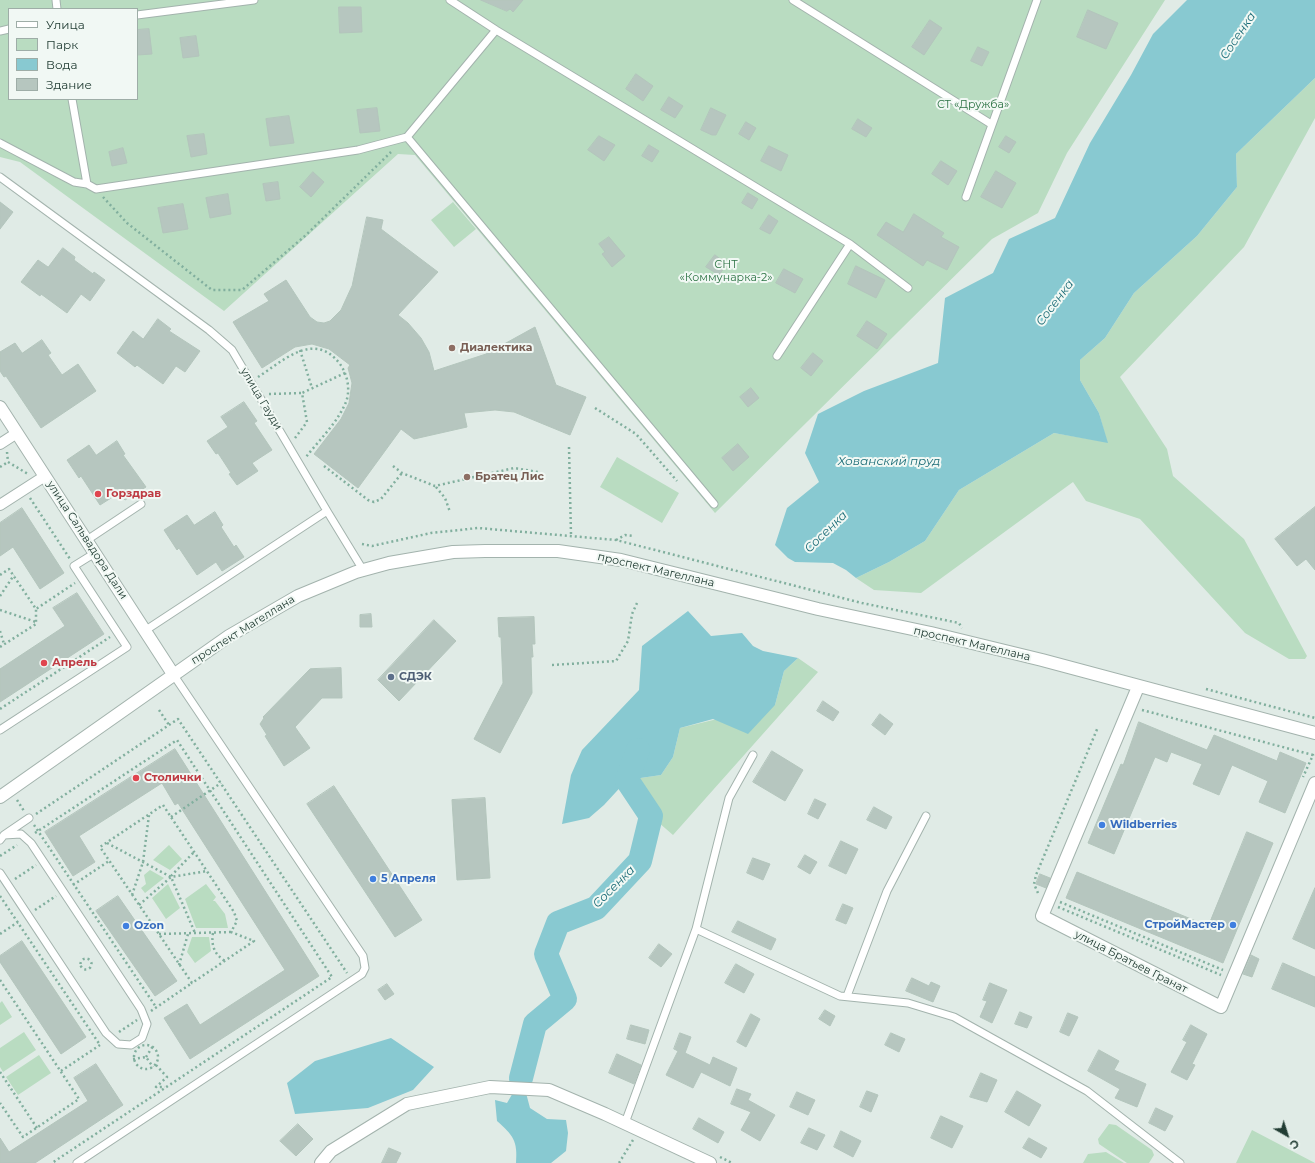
<!DOCTYPE html>
<html>
<head>
<meta charset="utf-8">
<style>
  body { margin:0 }
  #map { position:relative; width:1315px; height:1163px; overflow:hidden; background:#e0ebe6; font-family:Montserrat,sans-serif }
  canvas { display:block }
  .legend { position:absolute; left:8px; top:8px; width:130px; height:92px; box-sizing:border-box; background:#f1f8f4; border:1px solid #9eada7; margin:0; padding:5px 7px; list-style:none; font-size:12px; color:#213c33 }
  .legend li { display:flex; align-items:center; gap:8px; height:20px }
  .legend b { width:20px; border:1px solid #9eada7 }
  .north { position:absolute; left:1267px; top:1115px; width:40px; height:40px; -webkit-text-stroke:3px #f1f8f4; paint-order:stroke; rotate:141deg; font-size:11px; font-weight:700; line-height:16px; text-align:center; color:#213c33 }
  .north::after { content:''; display:block; margin:auto; width:14px; height:18px; background:#213c33; clip-path:polygon(50% 0,100% 100%,50% 72%,0 100%) }
</style>
</head>
<body>
<div id="map">
<canvas width="1315" height="1163"></canvas>
<ul class="legend">
<li><b style="height:5px;background:#fff"></b>Улица</li>
<li><b style="height:11px;background:#b9dcc1"></b>Парк</li>
<li><b style="height:11px;background:#88c9d1"></b>Вода</li>
<li><b style="height:11px;background:#b6c6bf"></b>Здание</li>
</ul>
<div class="north">С</div>
</div>
<script>
const context = document.querySelector('canvas').getContext('2d');
context.lineJoin = 'round';
function fill(path, color) { context.fillStyle = color; context.fill(path, 'evenodd'); }
function stroke(path, color, width, dash) { context.strokeStyle = color; context.lineWidth = width; context.lineCap = dash ? 'butt' : 'round'; context.setLineDash(dash || []); context.stroke(path); }
function drawText(font, color, halo, rows, align = 'center') {
  context.font = font + ' Montserrat,sans-serif'; context.lineWidth = 4; context.setLineDash([]); context.textBaseline = 'middle'; context.strokeStyle = halo; context.fillStyle = color; for (const [text, x, y, turn = 0] of rows) {
    context.save(); context.translate(x, y); context.rotate((+turn || 0) * Math.PI / 180); context.textAlign = isNaN(turn) ? turn : align; if (halo) context.strokeText(text, 0, 0); context.fillText(text, 0, 0); context.restore();
  }
}
const green = new Path2D(`
  M0,0H1165L1067,153L1038,213L992,239L715,513L415,155L398,154L224,311L20,162L0,157ZM9,9H137V99H9Z
  M1315,78V118L1244,247L1120,377L1167,449L1173,476L1244,539L1307,656L1305,659H1289L1245,633L1140,519L1086,501L1073,482L921,593L874,590L856,578L889,562L925,541L959,490L1054,433L1107,442L1099,413L1080,380V360L1105,338L1134,293L1197,236L1237,187L1236,154Z
  M453,202L476,229L454,247L431,220Z
  M617,457L679,493L662,523L600,487Z
  M798,658L818,672L673,835L651,816L627,780L661,775L673,757L680,728L775,705L784,671Z
  M169,845L182,859L170,870L153,860Z
  M150,870L164,878L145,893L141,888L146,884L144,875Z
  M168,884L180,908L166,919L152,898Z
  M206,884L216,897L213,901H215L225,914L228,928H196L185,899Z
  M192,937H209L211,951L195,963L187,952Z
  M2,1001L12,1017L0,1025V1003Z
  M24,1032L36,1050L3,1072L0,1067V1048Z
  M39,1055L51,1073L18,1095L6,1077Z
  M1109,1124L1116,1125L1152,1150L1154,1155L1149,1163H1127L1099,1144L1098,1139Z
  M1252,1130L1315,1163H1236Z
  M1106,1152L1124,1163H1083L1088,1154Z`);
const water = new Path2D(`
  M1187,0H1315V78L1236,154L1237,187L1197,236L1134,293L1105,338L1080,360V380L1099,413L1108,443L1054,433L959,490L925,541L889,562L856,578L846,570L833,563L795,562L788,558L775,545L787,508L819,482L805,453L818,414L864,391L938,363L945,298L993,273L1009,239L1055,218L1090,143L1131,75L1153,34Z
  M688,611L711,636L742,633L753,646L763,651L798,658L784,671L775,705L748,734L713,719L680,728L673,757L661,775L627,780L604,805L589,818L562,824L571,775L582,750L639,690L642,646Z
  M391,1038L434,1067L413,1090L368,1108L295,1114L287,1083L315,1061Z
  M514,1091L526,1093L530,1108L547,1119L566,1120L568,1133L566,1151L551,1163H516C518,1141 513,1135 497,1121L495,1100L507,1103Z`);
const river = new Path2D(`
  M521,1078L535,1024L565,999L546,954L558,923L596,908L640,861L651,816L627,780L638,750`);
const building = new Path2D(`
  M481,0H523L513,12L510,9L507,11Z
  M339,7H361L362,32L340,33Z
  M1088,10L1118,23L1106,49L1077,37Z
  M930,20L942,28L924,55L912,47Z
  M149,29L152,54L137,55V30Z
  M196,36L199,56L183,58L180,38Z
  M978,47L989,52L982,66L971,61Z
  M636,74L653,86L643,101L626,89Z
  M669,97L683,106L675,118L661,110Z
  M377,108L380,131L360,133L357,110Z
  M711,108L726,115L716,135H712L701,130Z
  M289,116L294,143L270,146L266,119Z
  M858,119L872,128L866,137L852,129Z
  M746,122L756,128L749,140L739,134Z
  M204,134L207,154L191,157L187,136Z
  M599,136L615,145L604,161L588,150Z
  M1006,136L1016,142L1009,153L999,147Z
  M649,145L659,151L652,162L642,156Z
  M769,146L788,155L781,171L761,161Z
  M123,148L127,163L112,166L109,152Z
  M941,161L957,171L948,185L932,174Z
  M996,171L1016,183L1002,208L981,197Z
  M313,172L324,182L311,197L300,187Z
  M278,182L280,199L266,201L263,184Z
  M748,193L758,199L752,209L742,203Z
  M228,194L231,214L210,218L206,198Z
  M0,202L13,212L0,229Z
  M183,204L188,229L163,233L158,208Z
  M914,214L944,233L941,237L959,247L947,270L927,260L923,266L877,235L886,222L903,232Z
  M769,215L778,221L770,234L760,229Z
  M367,217L383,220L381,229L438,272L398,315L408,323L421,338L429,352L434,371L486,354L535,327L556,385L586,397L570,435L514,412L495,410L464,413L467,427L414,439L401,429L358,488L314,454L341,419L349,403L352,383L348,368L350,365L329,349L312,344L295,347L262,368L233,322L269,301L264,294L286,280L310,317L317,322L324,323L330,321L341,310L352,286Z
  M609,237L625,256L612,267L602,254L605,252L599,244Z
  M63,248L75,257L74,260L93,274L94,272L105,280L90,301L81,294L67,313L41,294L40,296L21,282L38,260L48,267Z
  M715,255L727,264L719,275L706,267Z
  M856,266L885,280L876,298L848,284Z
  M784,269L803,279L795,293L776,283Z
  M158,319L171,329L169,331L200,351L185,372L176,366L163,384L137,365L135,367L117,353L133,331L143,339Z
  M867,321L887,334L877,349L857,336Z
  M42,340L51,353L48,355L62,375L78,364L96,391L41,428L6,376L4,377L0,371V352L15,343L22,353Z
  M813,353L823,361L811,376L801,368Z
  M751,388L759,398L748,407L740,397Z
  M244,402L257,421L254,423L272,450L252,463L258,471L237,485L229,474L231,473L218,453L216,454L207,441L228,427L221,417Z
  M117,441L125,454L123,455L146,487L125,500L119,493L100,505L81,476L79,478L67,460L89,445L96,455Z
  M738,444L749,457L733,471L722,458Z
  M1315,507V570L1306,559L1297,566L1275,539Z
  M22,508L64,573L40,589L13,547L0,556V523Z
  M215,512L223,525L221,527L234,547L236,545L244,557L222,571L216,562L197,575L179,548L177,550L164,530L187,515L194,525Z
  M77,593L104,634L0,702V669L65,626L53,608Z
  M371,614L372,627H360V615Z
  M534,617L535,644H532L533,657H531L532,693L500,753L474,739L503,683L501,637H499L498,618Z
  M434,620L456,641L399,701L378,680Z
  M341,668L342,698H322L295,727L310,748L284,766L265,736L267,735L260,724L264,718L263,717L310,669Z
  M823,701L839,712L833,721L817,711Z
  M880,714L893,724L885,735L872,725Z
  M1139,722L1207,750L1214,735L1277,761L1280,752L1306,763L1285,813L1259,802L1268,781L1232,765L1219,795L1193,784L1202,764L1171,752L1167,762L1155,757L1114,854L1088,843L1121,764L1123,765Z
  M175,749L319,976L190,1059L164,1018L187,1004L200,1025L285,970L178,803L175,805L162,783L79,836L95,862L73,876L45,832Z
  M772,751L803,770L785,801L753,782Z
  M334,786L422,920L395,937L307,804Z
  M485,798L490,878L457,880L452,800Z
  M815,799L826,804L818,819L808,814Z
  M874,807L892,817L886,829L867,820Z
  M1247,832L1273,843L1223,963L1066,898L1077,872L1208,926Z
  M841,841L858,849L846,874L829,866Z
  M805,855L817,862L810,874L798,867Z
  M753,858L770,864L763,880L747,873Z
  M1040,874L1050,878L1046,888L1036,884Z
  M1315,888V949L1293,939Z
  M118,896L177,981L155,996L96,911Z
  M843,904L853,908L846,924L836,920Z
  M738,921L776,939L771,950L732,932Z
  M22,941L86,1037L61,1054L0,962V956Z
  M659,944L672,954L661,967L649,958Z
  M1251,955L1259,959L1252,977L1243,974Z
  M1283,963L1315,977V1007L1272,989Z
  M736,964L754,974L744,993L725,983Z
  M912,978L929,986L931,982L940,986L933,1002L906,991Z
  M990,983L1007,990L992,1023L980,1017L987,1001L983,1000Z
  M387,984L394,994L385,1000L378,990Z
  M825,1010L835,1016L830,1026L819,1019Z
  M1020,1012L1032,1017L1027,1028L1015,1024Z
  M1068,1013L1078,1017L1069,1036L1060,1032Z
  M751,1014L760,1019L746,1047L737,1042Z
  M631,1025L649,1030L645,1044L627,1039Z
  M1191,1025L1207,1034L1192,1064L1195,1065L1187,1080L1171,1072L1187,1042L1183,1040Z
  M680,1033L691,1037L685,1053L710,1065L713,1057L737,1068L730,1086L701,1072L693,1088L666,1075L678,1051L674,1049Z
  M891,1033L905,1039L899,1052L885,1045Z
  M1099,1050L1119,1061L1114,1070L1146,1084L1137,1107L1115,1098L1120,1089L1088,1071Z
  M617,1054L641,1065L634,1084L609,1073Z
  M96,1064L123,1105L35,1163H0V1138L9,1152L88,1101L74,1078Z
  M981,1073L997,1080L987,1102L970,1097Z
  M737,1089L751,1094L748,1100L775,1115L760,1141L741,1130L751,1112L731,1104Z
  M867,1091L878,1095L871,1112L860,1107Z
  M1017,1091L1041,1105L1029,1126L1005,1112Z
  M797,1092L815,1100L808,1115L790,1107Z
  M1156,1108L1173,1116L1165,1131L1149,1123Z
  M941,1116L963,1126L952,1148L931,1138Z
  M699,1118L724,1132L718,1143L693,1129Z
  M298,1124L313,1139L296,1156L280,1141Z
  M809,1128L825,1135L817,1150L801,1143Z
  M841,1131L861,1141L853,1157L834,1147Z
  M1029,1138L1047,1148L1041,1158L1023,1148Z
  M389,1148L401,1153L396,1163H382Z`);
const path = new Path2D(`
  M103,197L127,223L212,290H242L306,235L391,152
  M300,350L312,388
  M258,377C283,361 314,330 340,364C347,374 350,387 347,399C340,420 320,439 306,457
  M269,394L302,393
  M595,408L636,434L677,481
  M295,438L307,422L302,393L345,373
  M569,447L571,535
  M7,452L8,462
  M8,462L28,474
  M324,466L368,500L374,502L381,499L402,473
  M393,466L402,473L435,486L514,468L538,472
  M0,467L8,462
  M436,487L445,498L450,512
  M30,498L70,559
  M616,540L625,535L634,536
  M362,544L372,546L431,533L478,528L616,540L862,603L959,623L962,628
  M0,575L9,569L36,609L75,583
  M0,596L14,575
  M0,610L36,622
  M0,631L4,644
  M0,647L36,624V609
  M552,665L616,661L628,641L632,614L637,603
  M1206,689L1315,718
  M0,709L110,637
  M159,710L169,725
  M1142,710L1313,755L1303,777
  M17,800L24,811
  M163,805L234,912L237,921L231,932L254,941L192,983L100,847Z
  M36,814L178,719L347,973
  M171,817L221,783
  M34,825L156,1007
  M35,833L177,740L332,977L52,1163
  M107,843L171,877L207,871
  M0,856L17,845
  M171,876L194,852
  M15,879L36,865
  M73,885L109,861
  M1038,893L1034,884L1036,875L1098,727
  M132,895L143,862L149,815
  M0,896L100,1045
  M1060,902L1223,970
  M139,905L171,877L195,933
  M1058,907L1221,975
  M35,910L56,896
  M213,933C211,945 214,954 225,961
  M0,934L18,922
  M159,934L231,932
  M80.5 964a5.5 5.5 0 1 1 11 0a5.5 5.5 0 1 1-11 0Z
  M179,965L188,934
  M0,980L79,1099L23,1137L0,1103
  M151,1011L192,983
  M119,1032L137,1020
  M134 1057a12 12 0 1 1 24 0a12 12 0 1 1-24 0Z
  M146,1057L153,1046
  M133,1059L146,1057L153,1067
  M156,1065L167,1077L156,1087H165
  M61,1071L100,1045
  M0,1072L37,1128
  M720,1157L732,1163
  M619,1163L633,1140`);
const service = new Path2D(`
  M56,0L57,9
  M450,0L496,30L850,244L908,288
  M793,0L991,124
  M137,15L254,0
  M0,31L9,29
  M72,99L87,184L96,189L358,150L407,137L714,504
  M407,137L496,30
  M0,143L74,182L87,184
  M0,177L209,330L232,350L327,511L146,630
  M966,197L1037,0
  M777,356L850,244
  M327,511L363,570
  M87,540L141,504
  M0,730L127,647L74,566L95,553
  M4,835L29,818
  M0,840L4,835L21,834L31,843L141,1009L147,1024L142,1038L131,1045L118,1044L106,1033L0,873
  M696,929L729,798L753,755
  M847,996L887,891L926,816
  M625,1123L696,929L840,996L908,1003L954,1017L1087,1091L1180,1163
  M77,1163L362,974L365,968L363,956L173,674`);
const pedestrian = new Path2D(`
  M0,444L17,433
  M0,505L45,476`);
const minor = new Path2D(`
  M0,407L173,674
  M1138,687L1042,916L1221,1007L1315,783
  M0,797L229,636L298,596L356,572L389,563L453,552L485,551H558L621,560L818,609L931,633L1042,660L1315,733
  M321,1163L331,1151L407,1104L490,1087L549,1090L605,1114L710,1163`);
const markers = [
  [452,348,4,"#8d6e63"],
  [467,477,4,"#8d6e63"],
  [98,494,4,"#e0444e"],
  [44,663,4,"#e0444e"],
  [391,677,4,"#5c6f8a"],
  [136,778,4,"#e0444e"],
  [1102,825,4,"#3f7fe0"],
  [373,879,4,"#3f7fe0"],
  [1233,925,4,"#3f7fe0"],
  [126,926,4,"#3f7fe0"]
];
const parkNames = [
  ["СТ «Дружба»",973,105],
  ["СНТ",726,265],
  ["«Коммунарка-2»",726,278]
];
const educationNames = [
  ["Диалектика",460,348],
  ["Братец Лис",475,477]
];
const streetNames = [
  ["улица Гауди",261,399,59],
  ["улица Сальвадора Дали",87,540,57],
  ["проспект Магеллана",656,570,13],
  ["проспект Магеллана",243,630,-32],
  ["проспект Магеллана",972,644,13],
  ["улица Братьев Гранат",1131,962,27]
];
const healthNames = [
  ["Горздрав",106,494],
  ["Апрель",52,663],
  ["Столички",144,778]
];
const serviceNames = [
  ["СДЭК",399,677]
];
const shopNames = [
  ["Wildberries",1110,825],
  ["5 Апреля",381,879],
  ["СтройМастер",1225,925,"right"],
  ["Ozon",134,926]
];
const waterNames = [
  ["Сосенка",1238,36,-56],
  ["Сосенка",1055,303,-53],
  ["Хованский пруд",889,461],
  ["Сосенка",826,532,-44],
  ["Сосенка",614,887,-45]
];
fill(green, '#b9dcc1');
fill(water, '#88c9d1');
stroke(river, '#88c9d1', 24);
fill(building, '#b6c6bf');
stroke(building, '#b3c5bc', 1);
stroke(service, '#a3b3ad', 9);
stroke(pedestrian, '#a3b3ad', 12);
stroke(minor, '#a3b3ad', 14);
stroke(path, '#81af9e', 2.5, [2, 3]);
stroke(service, '#fff', 7);
stroke(pedestrian, '#fff', 10);
stroke(minor, '#fff', 12);
for (const [x, y, r, color] of markers) { const dot = new Path2D(); dot.arc(x, y, r, 0, 2 * Math.PI); context.fillStyle = color; context.fill(dot); stroke(dot, '#f1f8f4', 1.5); }
drawText('11px', '#2b7243', '#f1f8f4', parkNames);
drawText('bold 11px', '#785e54', '#f1f8f4', educationNames, 'left');
drawText('11px', '#213c33', '#f1f8f4', streetNames);
drawText('bold 11px', '#be3a42', '#f1f8f4', healthNames, 'left');
drawText('bold 11px', '#4e5e75', '#f1f8f4', serviceNames, 'left');
drawText('bold 11px', '#366cbe', '#f1f8f4', shopNames, 'left');
drawText('italic 12px', '#1b6c77', '#f1f8f4', waterNames);
</script>
</body>
</html>
